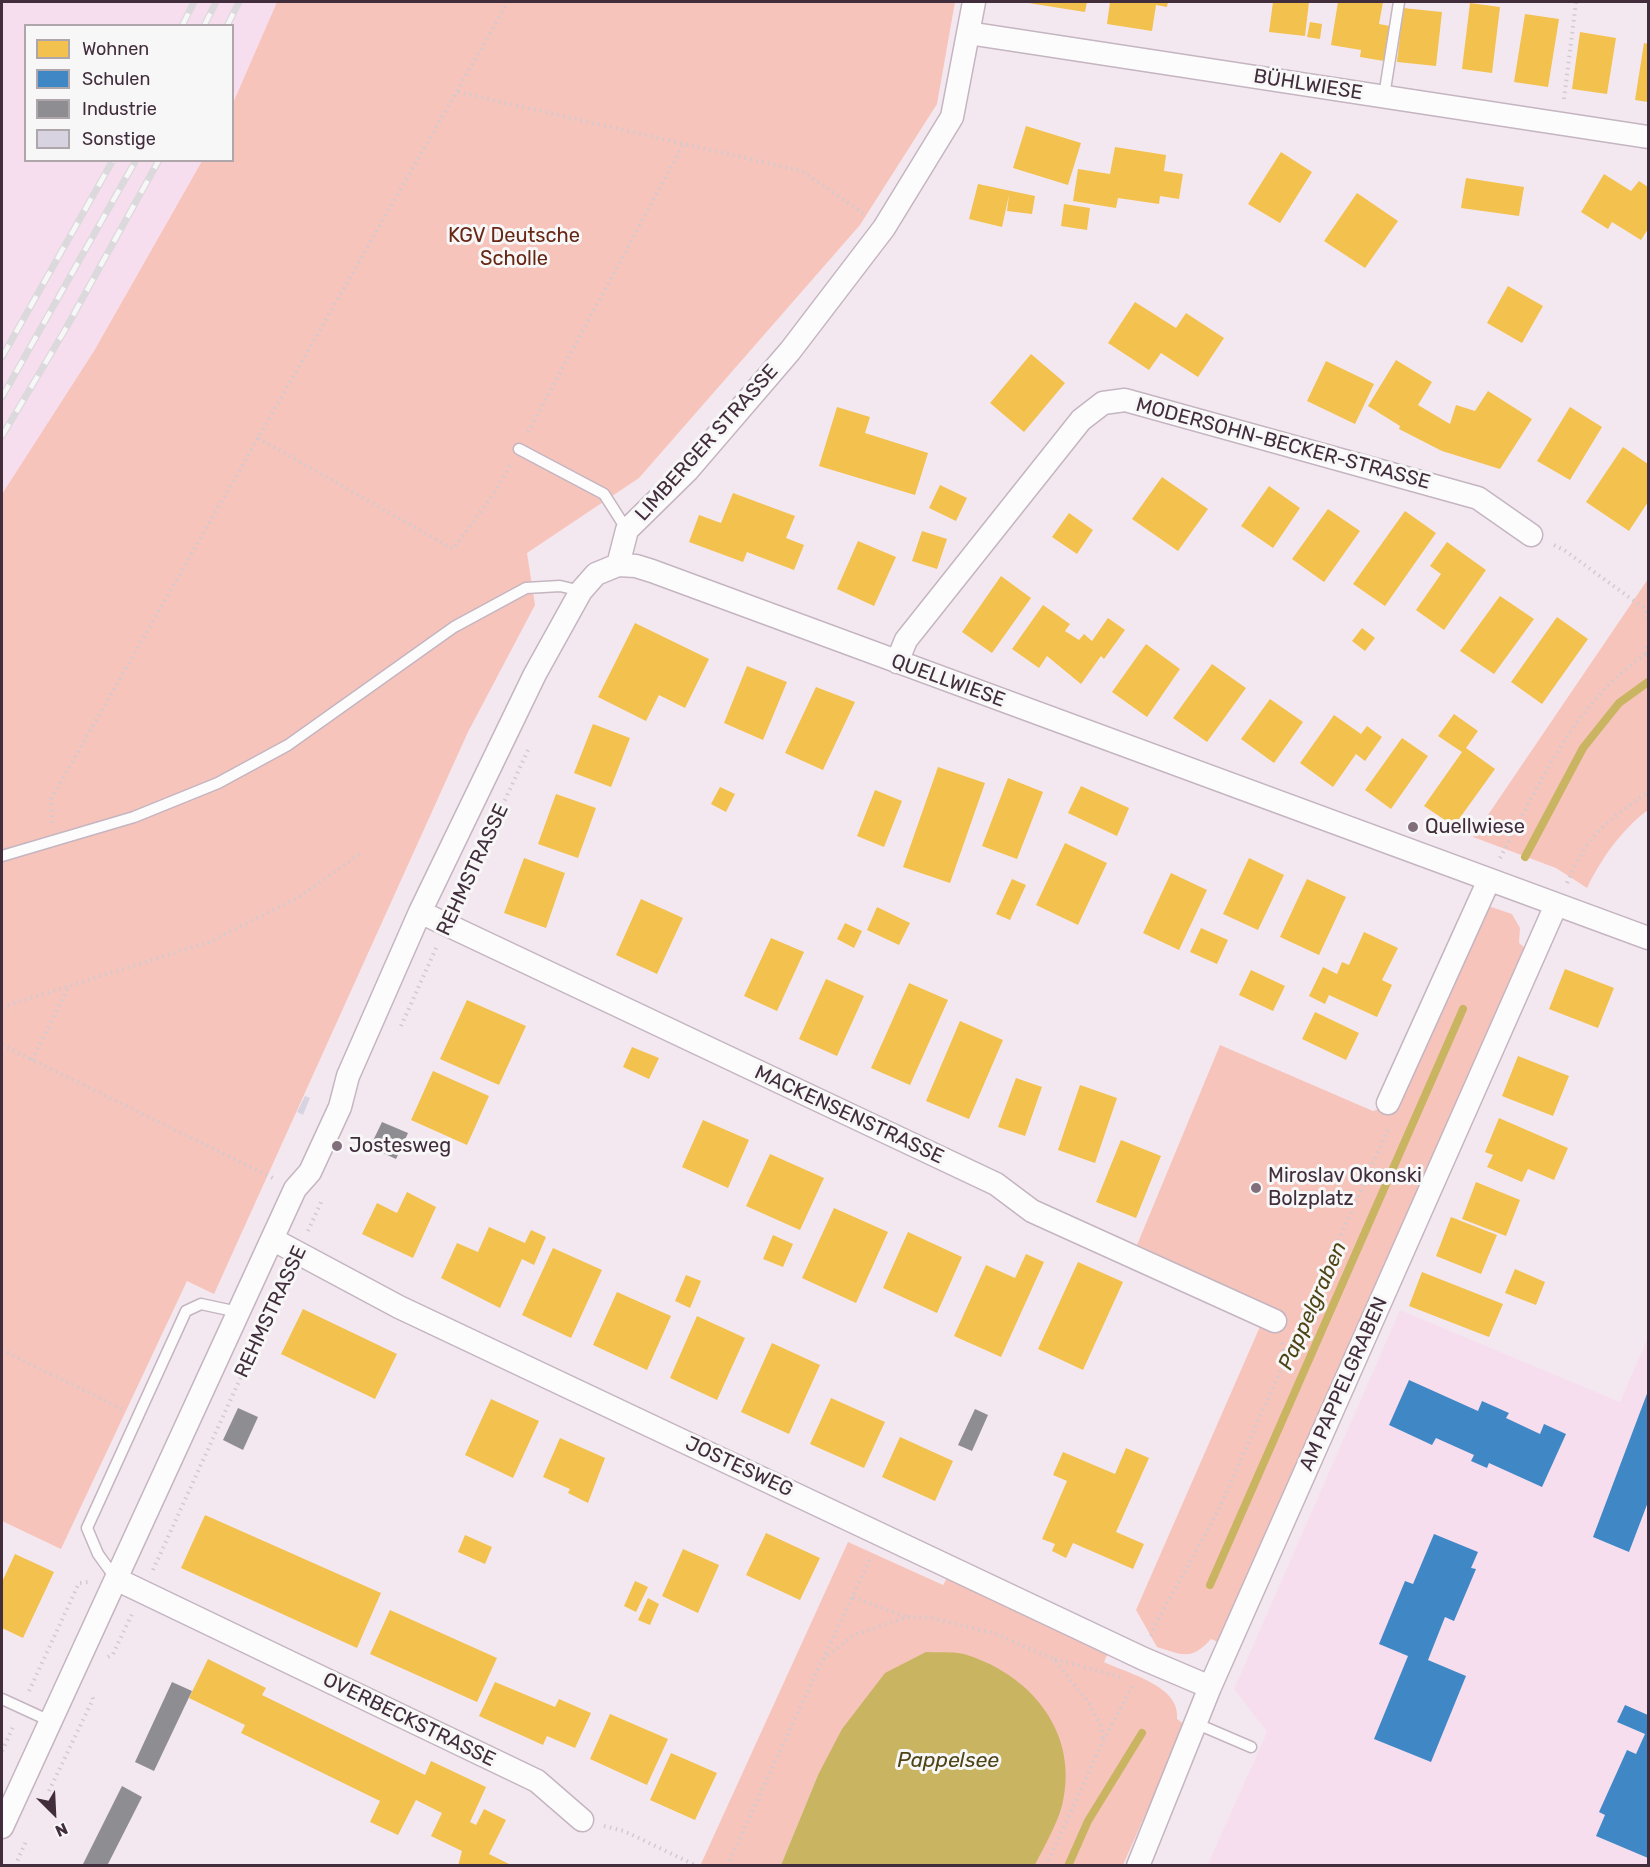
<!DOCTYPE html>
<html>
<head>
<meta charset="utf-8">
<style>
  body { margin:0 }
  #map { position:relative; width:1650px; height:1867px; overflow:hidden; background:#f4e8f0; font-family:Rubik,sans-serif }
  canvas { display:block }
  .frame { position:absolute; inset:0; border:3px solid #422d3c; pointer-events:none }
  .legend { position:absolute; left:24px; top:24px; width:210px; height:138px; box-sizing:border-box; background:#f7f7f7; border:2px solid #afa6ac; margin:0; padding:8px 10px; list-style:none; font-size:18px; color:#422d3c }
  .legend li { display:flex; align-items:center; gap:12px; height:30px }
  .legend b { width:30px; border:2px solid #afa6ac }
  .north { position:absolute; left:24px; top:1783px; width:60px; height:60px; -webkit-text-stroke:4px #f7f7f7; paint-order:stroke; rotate:156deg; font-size:16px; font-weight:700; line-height:24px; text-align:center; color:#422d3c }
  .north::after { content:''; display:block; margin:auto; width:21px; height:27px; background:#422d3c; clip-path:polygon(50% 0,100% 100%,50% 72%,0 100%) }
</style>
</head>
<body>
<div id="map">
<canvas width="1650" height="1867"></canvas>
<div class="frame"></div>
<ul class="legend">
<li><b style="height:16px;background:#f2c14e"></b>Wohnen</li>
<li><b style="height:16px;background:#3f88c5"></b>Schulen</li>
<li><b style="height:16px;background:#8d8d92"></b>Industrie</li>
<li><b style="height:16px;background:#d7d3e1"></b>Sonstige</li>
</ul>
<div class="north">N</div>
</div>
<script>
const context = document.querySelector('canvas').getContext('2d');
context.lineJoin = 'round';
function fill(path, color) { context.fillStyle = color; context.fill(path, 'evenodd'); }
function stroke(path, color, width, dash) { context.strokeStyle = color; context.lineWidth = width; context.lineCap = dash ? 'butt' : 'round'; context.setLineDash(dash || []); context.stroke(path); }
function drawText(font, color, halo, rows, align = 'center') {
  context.font = font + ' Rubik,sans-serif'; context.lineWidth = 6; context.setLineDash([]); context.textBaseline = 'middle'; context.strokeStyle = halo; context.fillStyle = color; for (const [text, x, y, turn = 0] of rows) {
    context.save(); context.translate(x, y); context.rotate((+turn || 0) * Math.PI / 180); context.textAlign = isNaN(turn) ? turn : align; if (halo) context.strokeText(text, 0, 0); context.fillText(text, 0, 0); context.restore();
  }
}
const built = new Path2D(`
  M2,2H277L233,103L232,26H26V160L202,161L94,351L2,494Z
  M1400,1310L1620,1402L1648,1337V1865L1207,1866L1267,1732L1234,1689Z`);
const green = new Path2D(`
  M277,2H955L937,104L860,225L639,478L527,553L535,605L468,732L214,1294L187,1281L61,1549L2,1521V494L94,351L202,161L232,160L233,103Z
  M1648,579V810C1622,829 1601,859 1587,888L1556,868L1473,837Z
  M1485,905L1512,914L1520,928L1519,943L1525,948L1218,1642L1211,1639C1191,1661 1183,1655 1157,1647L1136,1610L1269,1306L1137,1245L1220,1045L1373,1111L1397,1104Z
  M848,1542L943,1585L947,1578L1108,1653L1104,1662C1129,1674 1181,1686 1177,1719L1185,1725L1123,1865H1035L1062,1806L818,1775L781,1865L700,1866Z`);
const water = new Path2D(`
  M926,1652C939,1653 955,1651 967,1655C1033,1676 1080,1735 1062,1806C1056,1826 1044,1847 1035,1865H781L818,1775L842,1729L885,1673Z`);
const homes = new Path2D(`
  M1022,2H1087L1085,12Z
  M1110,2H1168L1167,7L1156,5L1152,31L1107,24Z
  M1273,2H1309L1305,36L1269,32Z
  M1338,2H1383L1379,24L1390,26L1384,61L1360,57L1361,50L1331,45Z
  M1470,3L1500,7L1492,73L1462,69Z
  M1403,8L1442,12L1436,66L1397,62Z
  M1525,14L1559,19L1548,87L1514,82Z
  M1310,22L1322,24L1320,39L1307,37Z
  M1580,32L1616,38L1607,94L1572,89Z
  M1644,43L1648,44V102L1635,100Z
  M1026,126L1081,143L1068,185L1013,168Z
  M1115,147L1166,155L1164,171L1183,174L1179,199L1160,196L1159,204L1118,198L1116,208L1073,201L1078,169L1110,174Z
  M1281,152L1312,172L1280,223L1248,204Z
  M1604,174L1631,191L1639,181L1648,187V229L1641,240L1612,222L1608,229L1581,212Z
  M1466,178L1524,187L1519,216L1461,208Z
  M978,184L1035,196L1032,214L1007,211L1009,195L1002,227L969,219Z
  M1357,193L1398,221L1365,268L1324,241Z
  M1064,204L1090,208L1087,230L1061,226Z
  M1508,286L1543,306L1522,343L1487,323Z
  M1135,302L1176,328L1186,313L1224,338L1198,377L1161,353L1149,370L1108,343Z
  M1031,354L1065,383L1024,432L990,403Z
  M1396,360L1432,382L1418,405L1450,424L1456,405L1475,411L1488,391L1532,419L1500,469L1442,451L1399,429L1400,426L1368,406Z
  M1326,361L1374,384L1355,424L1307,401Z
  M837,407L870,417L865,433L928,453L915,495L819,466Z
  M1570,407L1602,427L1570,480L1537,461Z
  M1623,447L1648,464V502L1629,531L1586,502Z
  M1162,477L1208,509L1178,551L1132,519Z
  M940,485L967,498L956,521L929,508Z
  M1269,486L1300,508L1273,548L1241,526Z
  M733,493L795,516L786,538L804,545L794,570L747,552L743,562L689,542L699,515L721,523Z
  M1328,509L1360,531L1324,582L1292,559Z
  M1405,511L1436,533L1385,606L1353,584Z
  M1069,513L1093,530L1077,554L1052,537Z
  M922,531L947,539L937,569L912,561Z
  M858,541L896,557L874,606L837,589Z
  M1447,542L1486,570L1444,630L1416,610L1441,574L1430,566Z
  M1001,576L1031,598L992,653L962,632Z
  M1500,596L1534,619L1494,674L1460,651Z
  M1043,605L1070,624L1065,631L1079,640L1084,634L1092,641L1108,618L1125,630L1104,659L1101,656L1081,684L1047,656L1039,668L1012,649Z
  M1557,617L1588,639L1542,704L1511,682Z
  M635,623L709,659L685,708L659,695L646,721L598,697Z
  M1362,628L1375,638L1365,651L1352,641Z
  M1146,644L1180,669L1147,717L1112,692Z
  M1212,664L1246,688L1207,742L1173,718Z
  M747,666L787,682L763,740L724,723Z
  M816,687L855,702L823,770L785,753Z
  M1270,699L1303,722L1274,763L1241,739Z
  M1454,714L1478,731L1466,748L1495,769L1454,826L1424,806L1462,752L1438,736Z
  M1334,715L1361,734L1367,726L1382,737L1365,761L1356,754L1333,787L1300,763Z
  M593,724L630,738L611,787L574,773Z
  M1402,738L1428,756L1391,809L1365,790Z
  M938,767L985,783L950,883L903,867Z
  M1008,778L1043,792L1017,859L982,846Z
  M1081,786L1129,808L1117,836L1068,813Z
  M720,787L735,794L726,812L711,804Z
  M875,790L902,801L884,847L857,836Z
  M556,794L596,808L578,858L538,844Z
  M1065,843L1107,863L1078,925L1036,905Z
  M524,858L565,873L546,928L504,913Z
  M1249,858L1284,875L1258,930L1223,914Z
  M1171,873L1207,890L1179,950L1143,933Z
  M1012,879L1026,885L1010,920L996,914Z
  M1307,879L1346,897L1319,955L1280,937Z
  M641,899L683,918L657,974L616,955Z
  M877,907L910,923L899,945L867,930Z
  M845,923L862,931L854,948L837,939Z
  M1201,928L1228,940L1217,964L1190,952Z
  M1364,932L1398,948L1382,980L1392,985L1377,1017L1329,995L1325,1004L1309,996L1323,967L1337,974L1342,962L1349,965Z
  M771,938L804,952L777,1011L744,996Z
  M1565,969L1614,988L1598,1028L1549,1009Z
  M1251,970L1285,986L1273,1011L1239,995Z
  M826,979L864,996L837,1056L799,1039Z
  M909,983L948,1000L910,1085L871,1068Z
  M467,1000L526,1026L499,1085L440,1059Z
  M1315,1012L1359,1033L1346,1060L1302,1039Z
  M960,1021L1003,1040L969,1119L926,1101Z
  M632,1047L659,1058L649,1079L623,1067Z
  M1518,1056L1569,1076L1553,1116L1502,1096Z
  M433,1071L489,1096L467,1145L411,1120Z
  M1016,1078L1042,1087L1025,1136L998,1127Z
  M1080,1085L1117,1098L1095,1163L1058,1150Z
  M1499,1118L1568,1148L1554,1180L1528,1169L1522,1182L1487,1167L1493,1155L1485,1152Z
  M703,1120L749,1140L728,1188L682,1167Z
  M1121,1140L1161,1156L1136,1218L1096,1202Z
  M770,1154L824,1178L800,1230L746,1206Z
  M1476,1182L1520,1200L1506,1236L1462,1219Z
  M407,1192L436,1207L413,1258L362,1234L377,1203L397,1213Z
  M834,1208L888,1232L856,1303L802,1278Z
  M1451,1217L1497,1235L1481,1274L1436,1256Z
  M489,1227L525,1243L531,1230L546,1237L534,1265L522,1259L500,1308L441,1278L457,1243L478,1252Z
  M908,1232L962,1257L937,1313L883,1288Z
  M773,1235L793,1244L783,1267L763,1259Z
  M553,1248L602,1270L571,1338L522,1315Z
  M1026,1254L1044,1262L1001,1357L954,1336L986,1265L1015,1278Z
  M1078,1262L1123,1282L1083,1370L1038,1349Z
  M1515,1269L1545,1282L1536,1305L1505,1293Z
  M1422,1272L1503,1304L1489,1337L1409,1306Z
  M686,1275L701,1281L690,1308L675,1301Z
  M617,1292L671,1316L647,1370L593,1345Z
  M303,1309L397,1354L375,1399L281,1354Z
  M697,1316L745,1338L717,1400L670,1378Z
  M772,1343L820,1365L789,1434L741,1412Z
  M831,1398L885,1422L864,1468L810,1444Z
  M491,1399L539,1421L513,1478L465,1455Z
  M900,1437L953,1461L935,1501L882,1477Z
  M560,1438L605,1458L588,1503L568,1493L570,1489L543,1477Z
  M1126,1448L1149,1458L1116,1532L1144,1544L1133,1569L1073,1543L1066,1558L1052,1551L1055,1544L1042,1539L1067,1481L1053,1475L1063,1452L1115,1474Z
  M205,1515L381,1593L357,1648L181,1568Z
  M766,1533L820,1558L800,1600L746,1575Z
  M465,1535L492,1547L485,1564L458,1552Z
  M683,1549L719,1565L698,1613L662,1596Z
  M15,1554L54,1572L23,1638L2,1628V1582Z
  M635,1581L648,1587L636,1612L624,1606Z
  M648,1598L659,1604L650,1625L638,1620Z
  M390,1610L497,1658L477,1702L370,1654Z
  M208,1659L266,1688L262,1695L417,1771L425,1775L431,1761L486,1787L470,1822L476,1825L484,1809L506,1820L489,1854L513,1866H458L462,1851L431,1836L442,1813L416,1800L398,1835L370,1822L380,1801L241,1733L245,1725L189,1698Z
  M495,1682L555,1707L559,1699L591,1713L575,1748L547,1736L543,1745L479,1716Z
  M610,1714L668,1739L647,1785L590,1759Z
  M671,1753L717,1773L695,1820L650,1800Z`);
const schools = new Path2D(`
  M1409,1380L1478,1411L1482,1401L1509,1413L1506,1418L1540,1434L1544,1424L1566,1434L1542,1487L1489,1463L1487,1468L1471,1461L1474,1455L1436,1438L1432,1445L1389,1425Z
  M1648,1391V1502L1629,1552L1593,1537Z
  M1434,1534L1478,1552L1471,1568L1476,1569L1454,1621L1445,1617L1428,1660L1466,1676L1431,1762L1374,1739L1408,1656L1379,1644L1405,1581L1413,1584Z
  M1625,1705L1648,1715V1858L1596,1836L1605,1815L1599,1812L1627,1750L1636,1754L1645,1734L1617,1722Z`);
const industry = new Path2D(`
  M382,1122L408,1133L396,1159L370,1147Z
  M238,1408L258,1417L243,1450L223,1440Z
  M975,1409L988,1415L972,1451L958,1445Z
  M172,1682L192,1691L154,1771L135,1762Z
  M122,1786L142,1797L107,1866H82Z`);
const stream = new Path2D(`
  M1525,857L1583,748L1619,703L1648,682
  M1210,1585L1463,1009
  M1068,1866L1088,1821L1142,1733`);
const building = new Path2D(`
  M305,1096L310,1098L303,1115L297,1112Z`);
const path = new Path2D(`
  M458,92L802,171L864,214
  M1564,99L1576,2
  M528,432L683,145
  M258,438L453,549L495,492L510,465
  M1554,545L1564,550L1648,611
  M1646,611L1648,620
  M1645,654L1648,643
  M52,823L51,799L508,2
  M1500,858C1540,784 1574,701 1648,653
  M1567,883C1589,832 1605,823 1648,792
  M457,904L528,750
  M2,1007L209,942L299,897L361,853
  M401,1026L437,946
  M2,1045L273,1178
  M32,1060L68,988
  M308,1231L322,1200
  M1302,1323L1389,1127
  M1282,1343L1285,1359
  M2,1350L122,1409
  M153,1570L287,1276
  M853,1597L907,1617
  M1151,1636L1156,1623L1218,1511L1295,1338
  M108,1657L113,1654L132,1614
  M823,1659L871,1557
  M1055,1659L1120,1677
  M29,1691L79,1583L88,1582
  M2,1751L14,1725
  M49,1791L93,1699L92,1695
  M604,1826L624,1831L697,1866
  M15,1866L27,1839
  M727,1866L822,1660L854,1635L908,1617L932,1618L993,1633L1054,1659L1088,1702L1101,1726L1103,1741
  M1046,1866L1103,1741L1134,1683`);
const service = new Path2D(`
  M1384,96L1399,2
  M519,449L604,494L627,530
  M2,856L134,817L218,783L288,745L454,627L526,588L560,586L581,591
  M116,1579L98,1554L87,1528L186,1311L201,1304L238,1312
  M2,1699L50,1721
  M1195,1723L1251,1747`);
const minor = new Path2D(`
  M968,33L1648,137
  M618,565L627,530L687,471L790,351L884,228L952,117L974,2
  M897,662L906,640L1081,420L1103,403L1125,400L1478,498L1531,535
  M420,912L996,1184L1032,1211L1275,1321
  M1388,1103L1489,880
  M272,1239L399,1307L1144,1659L1210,1687
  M116,1579L537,1781L582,1820
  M2,1827L295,1189L310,1172L340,1107L348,1076L420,912L535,674L581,591L596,574L618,565L636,566L652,571L1648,938
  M1138,1866L1210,1687L1556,905`);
const rail = new Path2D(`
  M182,26L194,2
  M204,26L216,2
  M227,26L239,2
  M2,357L113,160
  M2,397L136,160
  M2,436L65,330L159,160`);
const markers = [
  [1413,827,6,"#806e7b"],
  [337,1146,6,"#806e7b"],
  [1256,1188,6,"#806e7b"]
];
const streetNames = [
  ["BÜHLWIESE",1308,85,9],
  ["LIMBERGER STRASSE",707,443,-48],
  ["MODERSOHN-BECKER-STRASSE",1283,444,15],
  ["QUELLWIESE",948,681,20],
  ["REHMSTRASSE",473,870,-65],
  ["MACKENSENSTRASSE",849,1115,25],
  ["REHMSTRASSE",271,1312,-65],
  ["AM PAPPELGRABEN",1344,1384,-66],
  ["JOSTESWEG",739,1467,25],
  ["OVERBECKSTRASSE",409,1720,26]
];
const parkNames = [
  ["KGV Deutsche",514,236],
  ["Scholle",514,259]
];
const poiNames = [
  ["Quellwiese",1425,827],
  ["Jostesweg",349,1146],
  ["Miroslav Okonski",1268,1176],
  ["Bolzplatz",1268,1199]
];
const waterNames = [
  ["Pappelgraben",1313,1306,-66],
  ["Pappelsee",948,1761]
];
fill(built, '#f7deef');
fill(green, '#f7c4bb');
fill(water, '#c9b461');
fill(homes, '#f2c14e');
fill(schools, '#3f88c5');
fill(industry, '#8d8d92');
stroke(stream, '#c9b461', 8);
fill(building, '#d7d3e1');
stroke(service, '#c4b5c0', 13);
stroke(minor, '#c4b5c0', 25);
stroke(path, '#d1cacf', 4, [1.5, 4.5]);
stroke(service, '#fdfcfd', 10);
stroke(minor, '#fdfcfd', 22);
stroke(rail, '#dcd9dc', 7);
stroke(rail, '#f7f7f7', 4.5, [14]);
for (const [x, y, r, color] of markers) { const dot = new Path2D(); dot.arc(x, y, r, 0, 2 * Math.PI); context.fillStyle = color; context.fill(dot); stroke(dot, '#f7f7f7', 2); }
drawText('20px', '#422d3c', '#f7f7f7', streetNames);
drawText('20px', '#672714', '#f7f7f7', parkNames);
drawText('20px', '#422d3c', '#f7f7f7', poiNames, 'left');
drawText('italic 21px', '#4e4416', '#f7f7f7', waterNames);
</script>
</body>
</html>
